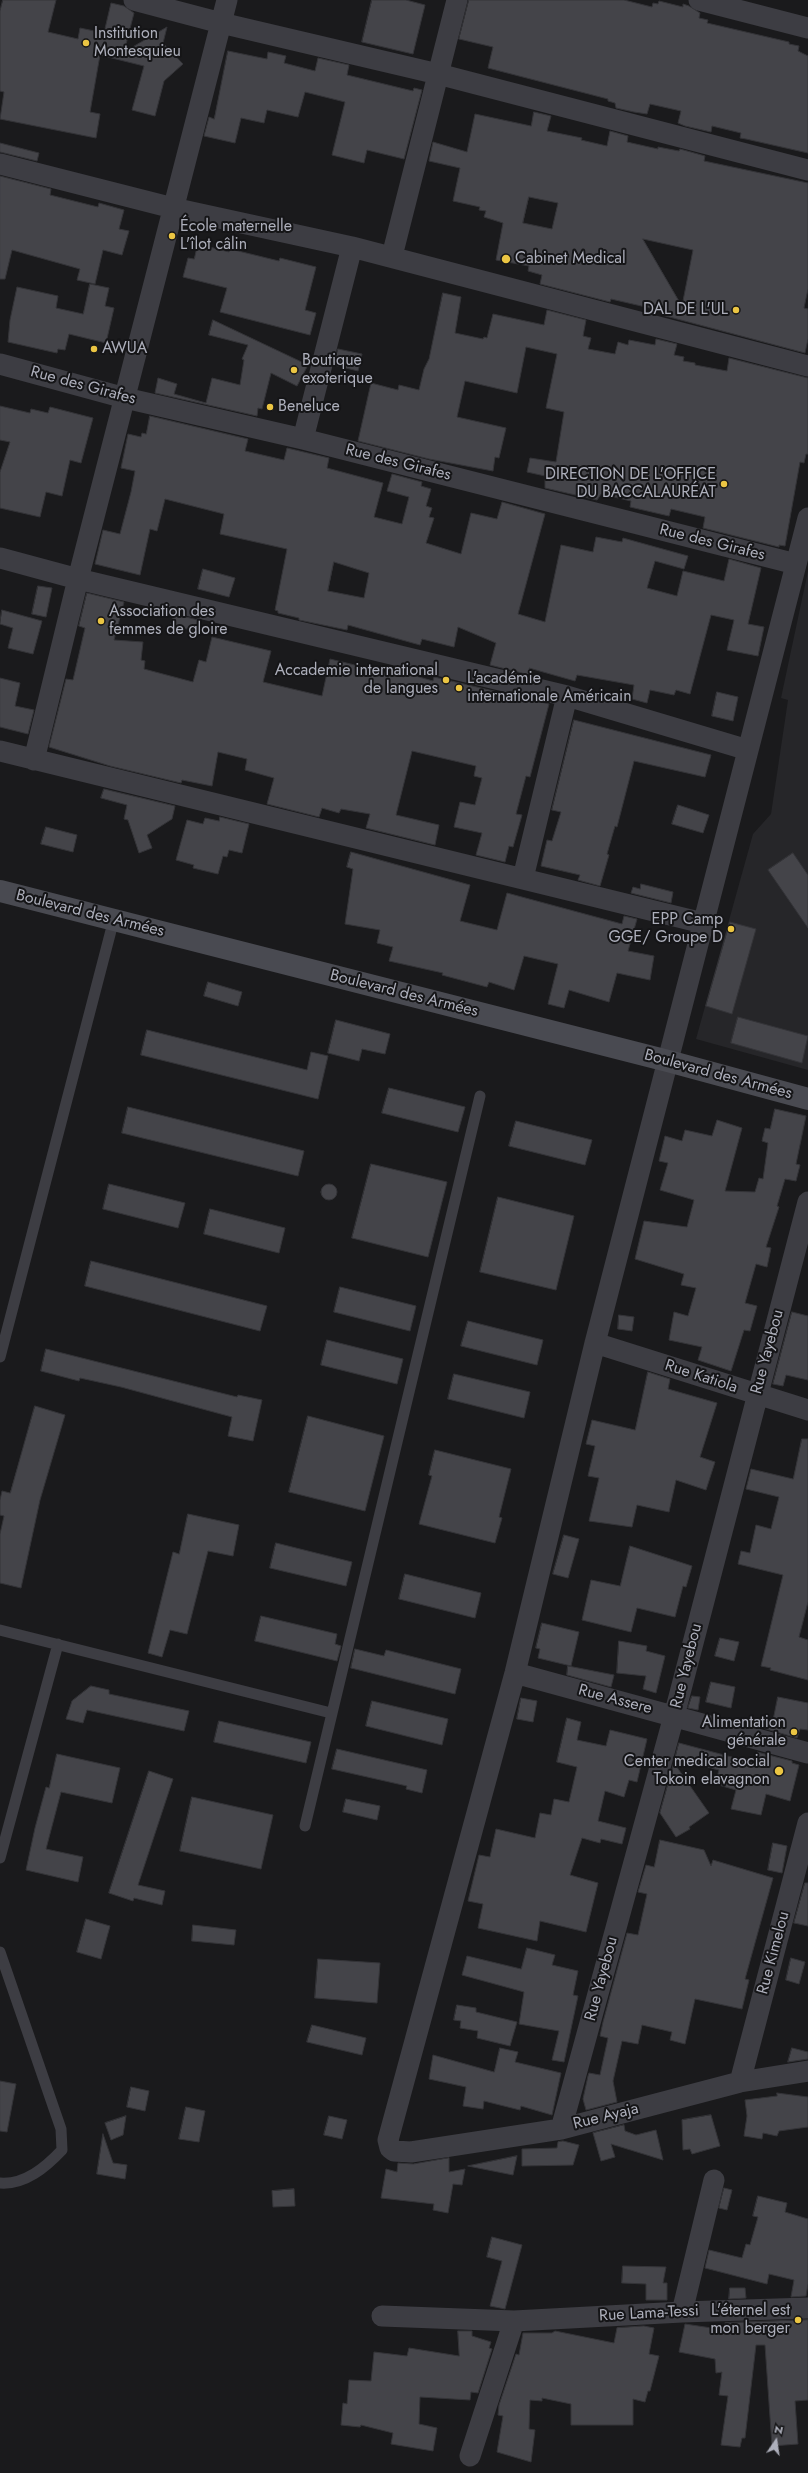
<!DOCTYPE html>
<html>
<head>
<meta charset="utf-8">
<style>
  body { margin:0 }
  #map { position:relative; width:808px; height:2473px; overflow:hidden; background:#1a1a1c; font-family:Jost,sans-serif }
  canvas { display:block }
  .north { position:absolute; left:756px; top:2421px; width:40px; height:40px; -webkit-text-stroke:3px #151517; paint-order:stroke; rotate:13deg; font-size:11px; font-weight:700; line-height:16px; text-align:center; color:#adafbb }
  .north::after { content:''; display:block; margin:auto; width:14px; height:18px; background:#adafbb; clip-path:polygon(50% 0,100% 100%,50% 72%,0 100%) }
</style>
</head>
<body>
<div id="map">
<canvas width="808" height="2473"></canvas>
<div class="north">N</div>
</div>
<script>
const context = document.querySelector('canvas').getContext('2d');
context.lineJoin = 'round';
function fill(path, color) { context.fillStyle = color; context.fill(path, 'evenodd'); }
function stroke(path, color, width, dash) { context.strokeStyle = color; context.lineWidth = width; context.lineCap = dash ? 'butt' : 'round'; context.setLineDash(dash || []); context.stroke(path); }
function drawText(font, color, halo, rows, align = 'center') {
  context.font = font + ' Jost,sans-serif'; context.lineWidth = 4; context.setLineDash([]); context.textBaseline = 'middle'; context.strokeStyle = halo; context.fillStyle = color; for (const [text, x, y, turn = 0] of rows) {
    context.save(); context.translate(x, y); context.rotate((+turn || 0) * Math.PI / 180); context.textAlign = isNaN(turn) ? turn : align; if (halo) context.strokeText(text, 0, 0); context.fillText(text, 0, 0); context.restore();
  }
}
const built = new Path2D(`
  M808,571V1070L696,1039L753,834L771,814L788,700L781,698Z`);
const building = new Path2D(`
  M3,0H56L48,32L78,39L80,28L104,33L111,3L124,6L134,13L124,52L167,27L163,43L183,64L164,81L155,116L132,110L144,66L100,55L90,112L100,114L96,138L0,119L4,92L0,91V11Z
  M372,0H406L425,5L413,54L362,42Z
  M469,0H624L652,7L653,3L658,4L659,1L683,7V4L689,6L700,13L699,18L708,20L707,23L789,42V44L799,46L798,51L808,56V153L746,139L740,138L741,133L712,126L711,132L685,126L678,123L681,111L650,104L647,114L634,112L616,108L615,103L608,101V99L488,68L493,47L459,39Z
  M228,51L267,59L268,52L286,56L284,63L315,71L318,58L349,65L347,75L413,91L414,88L422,90L404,159L367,150L364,163L332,155L345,102L305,92L298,117L267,110L264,123L241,118L235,143L204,136L209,117L214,119Z
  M534,112L551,116L547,131L582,138L581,140L607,146L610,131L628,136L627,142L658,149V147L679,151L680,149L705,156L704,161L808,183V289L804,308L808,309V339L805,353L662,315L663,311L611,299L610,302L540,284L542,275L528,271L529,266L496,260L503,223L484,217L486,211L479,210L480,207L453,201L460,168L429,161L433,142L467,152L475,114L531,126ZM529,197L558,203L552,229L523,223ZM643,239L693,250L682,306Z
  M0,143L39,153L37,161L0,152Z
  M0,176L51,189L50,195L98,207L99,203L124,210L119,229L129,231L122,255L103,250L95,284L77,280L80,269L12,250L5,279H0Z
  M198,244L229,252L230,249L279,261L280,258L316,267L305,310L316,313L310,335L220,312L227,288L183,277L188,258L194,259Z
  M90,284L109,288L105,306L114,308L106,343L69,334L65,350L58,349L57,353L8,342L10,320L17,287L58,296L56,308L83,314Z
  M443,293L461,297L455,333L483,339L484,337L487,338L493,314L544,325L547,310L586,320L583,336L591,338L588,349L615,354L618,342L628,345L629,340L655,345L656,339L677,344L674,355L684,357L683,361L695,363V365L727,371L729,358L808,378V454H806L804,463L800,462L785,546L779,545V547L703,528L705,517L671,509L669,516L630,507L631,501L601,494L597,500L545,488V476L527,472L530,458L556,462L564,412L546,408L557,354L526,347L517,393L465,381L457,417L506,428L499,458L495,457L493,471L429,459L358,441L371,383L398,390L399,385L419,390L424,369L429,359Z
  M213,320L308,365L297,386L271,373L262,409L258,408L257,416L155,393L158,378L177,384L174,394L206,403L212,378L240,385L244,360L242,359L248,345L209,335Z
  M338,349L362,354L358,371L334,365Z
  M0,406L30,413L31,409L48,413L50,407L93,418L81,463L70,460L62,496L46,492L40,517L0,508V472L10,442L0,440Z
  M150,416L248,439L245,451L284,460L287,448L329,458L327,468L383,483L374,517L402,524L409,497L387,491L392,474L422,482L421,486L431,489L426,506L432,508L429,517L434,518L426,543L461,554L471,513L497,519L502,502L545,514L518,614L545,622L561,545L593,552L596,537L622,542L623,538L688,556L684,569L655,561L647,588L677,596L683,571L724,581L729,559L761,568L748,624L764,627L758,656L727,650L734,620L711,615L690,694L676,690L674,695L650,690L647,703L632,699L634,685L577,675L575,681L529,668L534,676L490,665L496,643L458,627L454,647L422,639L420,645L348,625L347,630L299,620V618L278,613V611L275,610L287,549L220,534L224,514L165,499L157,531L150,529L140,575L95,564L103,530L120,534L131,492L135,471L121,468L128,434L141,437L142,433L146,434ZM334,562L369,573L364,598L328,591Z
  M203,569L235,578L229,597L198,589Z
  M38,586L52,588L46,617L32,614Z
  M87,593L124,602L114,640L143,642L141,660L145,661L144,669L193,682L199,660L206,662L212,637L271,651L263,682L322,696L330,659L404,677L405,673L433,681L434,677L549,704L530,777L526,776L516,814L522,815L513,847L509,846L505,862L476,855L482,833L454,827L460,802L475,805L482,778L474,776L476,766L412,751L396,815L439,825L435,845L366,828L370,814L341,809L339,813L322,808L319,817L267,804L274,778L245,770L247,759L218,752L212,786L182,780L181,783L110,766L49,747L66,679L73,680L85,628L79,626Z
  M2,610L42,621L33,654L8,648L13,628L0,624Z
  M174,614L198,620L195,631L171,625Z
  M0,678L20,683L15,706L34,710L28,734L0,727Z
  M717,692L738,697L733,721L712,716Z
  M574,720L711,755L705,777L634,761L617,827L615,826L607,854L609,855L600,886L578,880L580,875L541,866L547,840L552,841L561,812L552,810Z
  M104,789L175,806L172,819L147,835L152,848L139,853L128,820L124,819L127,805L101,798Z
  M678,805L709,815L703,833L672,824Z
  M220,817L249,824L242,853L229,850L227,857L223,856L218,874L193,868L194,865L176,860L187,820L203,824L205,818L219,821Z
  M46,827L77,835L73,852L41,844Z
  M351,852L470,885L460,921L497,930L507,893L622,924L624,916L637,919L628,951L654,956L650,980L617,973L609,1002L569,990L564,1008L548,1004L558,964L524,956L514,990L489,982L487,987L442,975L443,973L389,961L393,947L377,943L380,930L345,924L353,869L347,867Z
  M793,853L808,875V928L768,870Z
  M641,884L673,892L671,903L631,893L633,887L640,889Z
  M730,922L756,929L732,1014L706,1006Z
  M208,982L242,992L238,1006L204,996Z
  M738,1017L808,1036L802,1063L731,1043Z
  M336,1020L390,1034L385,1054L362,1049L359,1061L328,1053Z
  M147,1030L307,1070L311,1052L328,1056L318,1099L141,1055Z
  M389,1088L465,1107L458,1132L382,1113Z
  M128,1107L304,1151L298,1176L122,1133Z
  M775,1109L806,1116L796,1164L800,1165L796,1181L785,1179L777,1206L779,1207L766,1247L771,1248L767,1267L756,1264L745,1303L757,1306L750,1331L744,1330L731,1371L698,1360L702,1347L669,1340L674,1312L688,1316L696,1288L681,1285L684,1274L635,1259L644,1221L687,1227L694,1200L660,1190L668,1163L659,1161L665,1136L682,1141L685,1130L712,1136L717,1120L742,1128L725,1191L755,1192L759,1178L763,1179L768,1143L762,1141L765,1128L770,1129Z
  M516,1121L592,1140L585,1165L509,1146Z
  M371,1164L447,1182L428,1257L352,1238Z
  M321 1192a8 8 0 1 1 16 0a8 8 0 1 1-16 0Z
  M109,1184L185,1203L178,1228L103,1209Z
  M498,1197L574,1216L556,1290L480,1272Z
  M210,1209L285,1228L279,1253L204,1234Z
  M91,1261L267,1306L260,1331L85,1286Z
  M340,1287L416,1306L410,1331L334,1312Z
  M792,1312L808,1316V1380L786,1375L783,1386L773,1384Z
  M619,1315L634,1317L632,1331L618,1329Z
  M468,1321L543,1340L537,1365L461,1346Z
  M327,1340L403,1359L397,1384L321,1365Z
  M46,1349L237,1397L238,1395L262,1400L253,1441L228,1436L232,1417L121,1387L80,1378L79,1381L41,1371Z
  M648,1372L670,1379L668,1389L717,1403L700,1457L715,1462L706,1490L676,1480L669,1512L637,1505L632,1527L589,1521L599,1478L588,1476L595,1446L586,1444L592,1420L635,1430Z
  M454,1374L530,1392L524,1418L448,1399Z
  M35,1406L65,1415L40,1500L21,1588L0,1583V1534L4,1516L0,1515V1500L2,1491L10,1493Z
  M308,1416L384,1436L365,1511L289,1492Z
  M802,1439H808V1602L799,1637L808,1640V1680L770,1670L771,1668L761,1666L783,1575L738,1564L741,1551L750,1553L756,1525L771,1529L779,1497L746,1489L751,1469L793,1479Z
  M435,1450L511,1469L499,1517L502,1518L495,1543L419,1524L432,1476L429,1475Z
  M188,1514L239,1525L233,1556L208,1551L187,1634L170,1630L162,1657L148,1653L173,1552L179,1554Z
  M564,1535L579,1539L568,1578L553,1574Z
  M276,1543L352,1562L346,1586L270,1568Z
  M630,1546L692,1566L686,1587L683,1586L675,1617L637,1608L631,1632L582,1620L591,1580L620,1586Z
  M405,1574L481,1593L475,1618L399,1599Z
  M261,1616L337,1634L335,1644L341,1646L337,1661L255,1641Z
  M542,1623L579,1632L571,1666L538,1658L540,1649L536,1648Z
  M720,1638L739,1642L734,1661L715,1656Z
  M619,1641L647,1646L646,1651L665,1656L656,1693L643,1689L646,1676L617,1673Z
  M355,1649L384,1656L386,1650L461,1669L455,1694L351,1668Z
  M568,1666L614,1675L611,1687L567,1675Z
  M711,1682L735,1687L731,1708L706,1702Z
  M91,1686L109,1690V1694L189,1711L184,1731L87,1710L83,1723L66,1719L72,1701Z
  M692,1696L700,1697L698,1710L688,1708Z
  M778,1697L808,1703V1730L800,1729L797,1738L763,1728L764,1722L772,1724Z
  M521,1698L537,1701L533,1722L517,1719Z
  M372,1701L448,1719L442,1745L366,1726Z
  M567,1718L581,1722L577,1740L606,1746L610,1730L647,1739L637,1782L629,1780L624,1797L605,1791L598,1821L626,1828L622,1844L601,1839L600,1843L582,1838L570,1875L598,1883L586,1932L540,1921L537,1941L478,1928L483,1904L468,1901L479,1855L490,1857L496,1829L535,1838L540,1813L551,1815L554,1799L569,1802L577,1767L557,1762Z
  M219,1721L311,1742L306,1763L214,1742Z
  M679,1743L754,1763L757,1752L792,1761V1763L799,1765L790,1801L766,1794L761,1815L731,1809L736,1790L715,1784L719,1770L675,1759Z
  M337,1749L427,1770L422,1793L406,1789L407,1786L332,1769Z
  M57,1754L120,1768L112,1803L61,1792L46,1849L83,1857L78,1882L26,1870L35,1828L46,1787L49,1788Z
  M674,1763L709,1813L689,1827L690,1829L676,1837L660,1813Z
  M149,1771L173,1779L138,1885L165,1891L162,1905L134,1898L133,1901L109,1893Z
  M192,1797L273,1815L261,1869L180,1851Z
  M346,1799L380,1806L377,1820L343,1812Z
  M660,1840L704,1850L711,1866L713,1860L773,1878L745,1979L749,1980L742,2009L695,1999L685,2044L670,2040L672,2032L642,2025L638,2044L622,2041L613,2081L617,2102L586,2110L583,2099L588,2076L589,2073L600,2075L608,2038L600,2036L603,2022L627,1933L638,1935L647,1894L638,1892L646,1865L654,1867Z
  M773,1843L787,1846L782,1873L768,1870Z
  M805,1883H808V1926L794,1923Z
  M86,1919L110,1926L101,1959L77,1952Z
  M193,1925L236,1930L234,1945L192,1941Z
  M527,1948L555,1955L552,1965L578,1971L573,1995L578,1996L564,2062L552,2060L559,2031L519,2024L524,1992L462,1975L467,1956L521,1969Z
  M791,1958L805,1962L799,1984L786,1980Z
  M318,1959L380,1963L377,2003L315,1998Z
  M457,2005L476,2008V2012L517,2022L510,2046L477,2038L478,2031L460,2028L461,2021L454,2020Z
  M312,2025L366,2038L362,2055L307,2042Z
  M500,2048L518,2052L515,2062L561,2073L552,2115L521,2106L520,2110L484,2101L483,2109L463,2106L466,2087L429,2079L433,2055L494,2072Z
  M792,2048L808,2052V2059L788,2062Z
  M0,2081L16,2084L7,2132L0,2131Z
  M131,2087L149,2091L145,2111L127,2107Z
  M777,2093L808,2097V2127L779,2131L777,2136L763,2133L762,2139L744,2136L747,2116L745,2100L777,2096Z
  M186,2107L205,2111L199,2142L179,2139Z
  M711,2115L720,2146L692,2154L690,2149L683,2150L682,2120Z
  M126,2116L123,2135L111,2140L105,2123Z
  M329,2116L347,2120L342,2139L324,2135Z
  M624,2125L625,2131L636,2135L656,2130L663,2160L611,2144L615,2157L601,2161L593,2133Z
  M103,2134L113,2163L127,2165L125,2179L97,2174Z
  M563,2141L579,2145L573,2165L522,2166V2149L557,2148L558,2142Z
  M517,2156L513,2175L468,2166Z
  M449,2158V2172L465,2169L462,2185L453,2184L448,2213L433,2210L434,2204L381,2198L386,2169L397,2172L398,2163L413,2164Z
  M724,2188L732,2190L727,2210L719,2208Z
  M294,2189L295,2206L273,2207L272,2191Z
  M758,2196L787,2203L785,2212L808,2219V2284L806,2296L791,2297L794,2280L769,2274L767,2284L705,2268L709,2250L742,2258L746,2244L750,2245L758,2217L753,2216Z
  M492,2237L522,2245L505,2309L490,2306L502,2261L487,2257Z
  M623,2266L666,2267L663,2283H667V2300H646V2284L622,2283Z
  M730,2288H745L746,2298L729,2299Z
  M808,2320V2400L795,2401L798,2444L772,2446L765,2345H756L745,2438H742L740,2447L721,2445L728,2396L719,2395L722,2372L716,2373L715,2359L679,2352L685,2324L725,2330V2323Z
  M644,2326L654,2328L649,2354L659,2356L650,2391H648L645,2402L633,2399V2425H571V2404L542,2398V2401L530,2400L529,2429L535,2430L531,2462L497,2452L503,2416L498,2415L499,2405L516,2354L519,2355L523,2333H552L555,2331L614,2343L617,2328Z
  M458,2331H472V2336L491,2342L489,2348L492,2349L478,2393L471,2392L470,2400L420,2397L419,2424L437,2428L433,2451L391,2444L393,2433L361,2425L360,2427L341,2425L343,2403L347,2404L349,2380L371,2381L374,2352L407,2356L409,2348L459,2356Z`);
const lane = new Path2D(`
  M0,1357L114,919
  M0,1630L331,1713
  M305,1826L480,1096
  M0,1858L58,1644
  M0,1952L61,2129L62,2150C46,2167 25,2185 0,2183`);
const street = new Path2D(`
  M134,0L221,23L438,74L808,170
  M699,0L808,28
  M0,164L173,208L352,247L808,366
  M392,256L457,0
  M0,364L125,398L303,439L796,564
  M303,439L352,247
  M808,518L595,1343L515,1673L388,2140L390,2148L394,2151L411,2152L561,2129L740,2082L808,2071
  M0,558L78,579L567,696L748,750
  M0,751L703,923
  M34,760L78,579L227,0
  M523,878L567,696
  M595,1343L808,1410
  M515,1673L808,1753
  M740,2082L808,1823
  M561,2129L674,1716L808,1202
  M682,2312L714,2180
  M382,2316L514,2321L682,2312L808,2308
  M470,2456L514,2321`);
const secondary = new Path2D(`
  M0,891L668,1061L808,1099`);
const markers = [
  [86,43,4,"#ebc543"],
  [172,236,4,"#ebc543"],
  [506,259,5,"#ebc543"],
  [736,310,4,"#ebc543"],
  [94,349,4,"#ebc543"],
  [294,370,4,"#ebc543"],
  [270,407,4,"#ebc543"],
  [724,484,4,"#ebc543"],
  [101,621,4,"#ebc543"],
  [446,680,4,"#ebc543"],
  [459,688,4,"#ebc543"],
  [731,929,4,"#ebc543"],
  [794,1732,4,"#ebc543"],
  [779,1771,5,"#ebc543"],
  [798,2320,4,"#ebc543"]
];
const poiNames = [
  ["Institution",94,34],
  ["Montesquieu",94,52],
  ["École maternelle",180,227],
  ["L'îlot câlin",180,245],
  ["Cabinet Medical",515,259],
  ["DAL DE L'UL",728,310,"right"],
  ["AWUA",102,349],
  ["Boutique",302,361],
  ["exoterique",302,379],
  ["Beneluce",278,407],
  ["DIRECTION DE L'OFFICE",716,475,"right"],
  ["DU BACCALAURÉAT",716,493,"right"],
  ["Association des",109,612],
  ["femmes de gloire",109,630],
  ["Accademie international",438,671,"right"],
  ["de langues",438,689,"right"],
  ["L'académie",467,679],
  ["internationale Américain",467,697],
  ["EPP Camp",723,920,"right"],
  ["GGE/ Groupe D",723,938,"right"],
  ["Alimentation",786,1723,"right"],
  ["générale",786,1741,"right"],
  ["Center medical social",770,1762,"right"],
  ["Tokoin elavagnon",770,1780,"right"],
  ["L'éternel est",790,2311,"right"],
  ["mon berger",790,2329,"right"]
];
const streetNames = [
  ["Rue des Girafes",83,386,15],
  ["Rue des Girafes",398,463,14],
  ["Rue des Girafes",712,543,14],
  ["Boulevard des Armées",90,914,14],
  ["Boulevard des Armées",404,994,14],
  ["Boulevard des Armées",718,1075,15],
  ["Rue Yayebou",768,1352,-75],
  ["Rue Katiola",701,1377,18],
  ["Rue Yayebou",687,1666,-76],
  ["Rue Assere",615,1700,15],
  ["Rue Kimelou",774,1953,-75],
  ["Rue Yayebou",602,1979,-75],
  ["Rue Ayaja",606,2117,-14],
  ["Rue Lama-Tessi",649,2314,-3]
];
fill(built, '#262629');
fill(building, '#444449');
stroke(building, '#343438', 1);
stroke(lane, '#3d3d43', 11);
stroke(street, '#3d3d43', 21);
stroke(secondary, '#494a51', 22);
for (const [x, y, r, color] of markers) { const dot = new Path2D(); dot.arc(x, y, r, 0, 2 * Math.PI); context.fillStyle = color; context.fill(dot); stroke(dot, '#151517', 1.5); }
drawText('16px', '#adafbb', '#151517', poiNames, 'left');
drawText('16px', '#adafbb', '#151517', streetNames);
</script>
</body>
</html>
